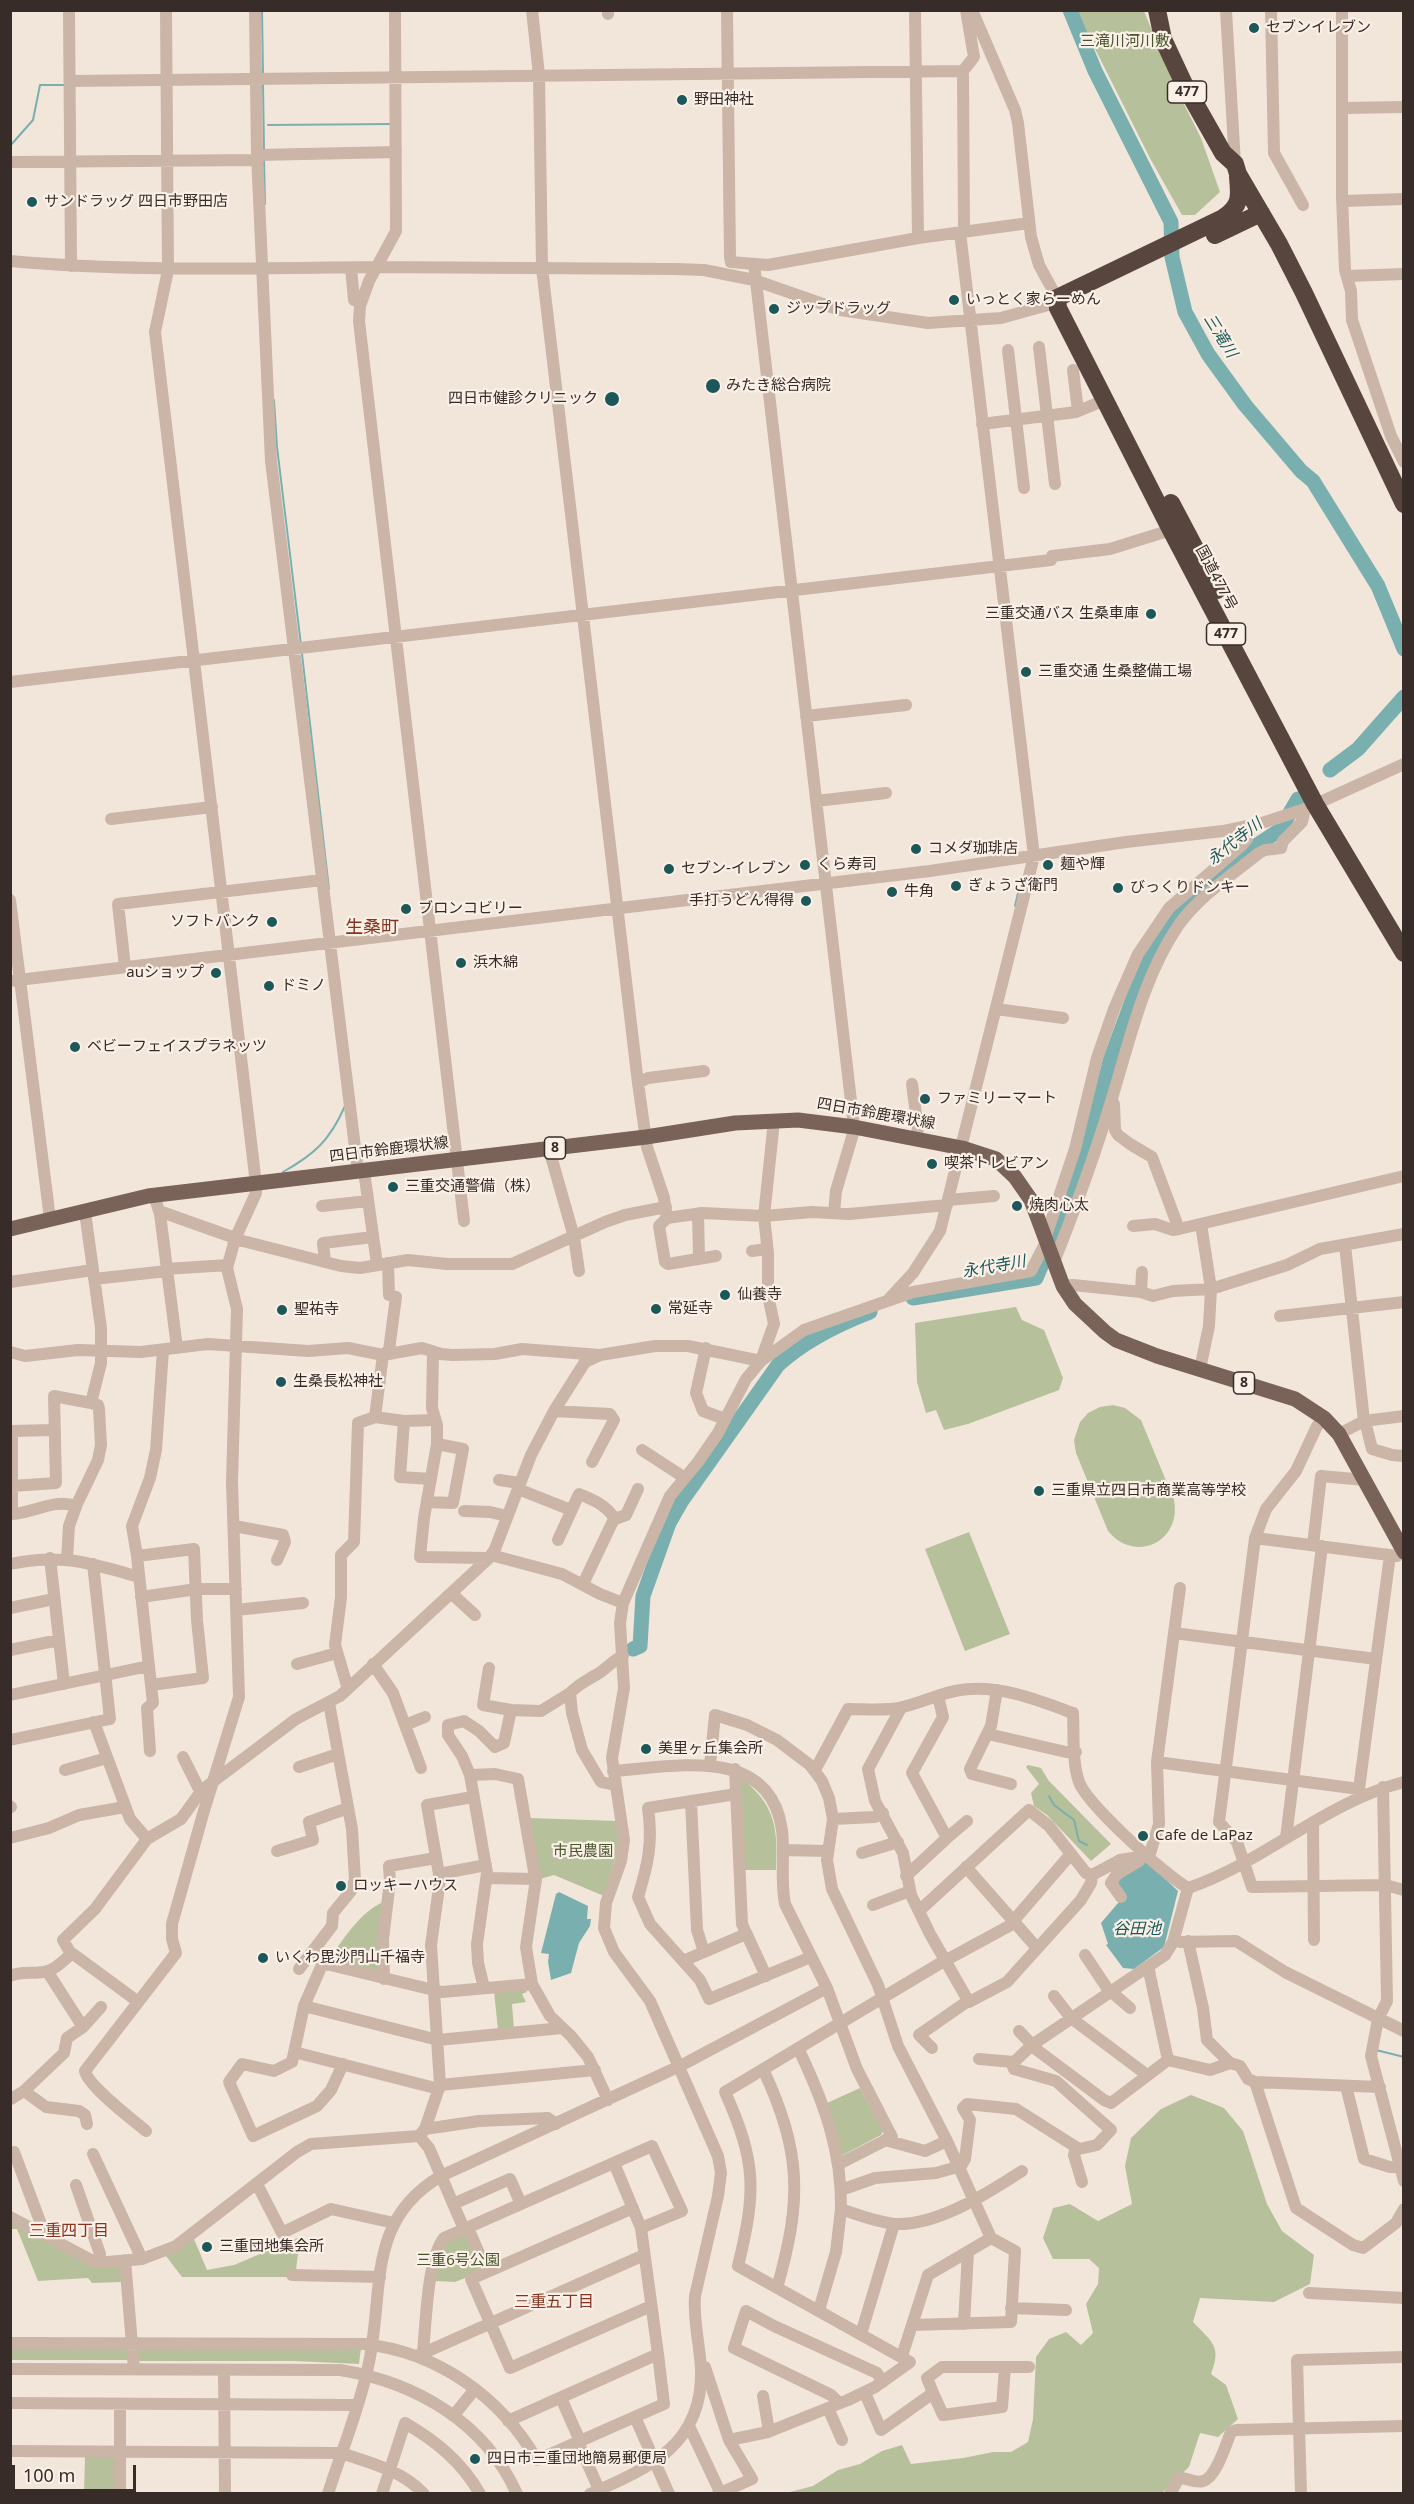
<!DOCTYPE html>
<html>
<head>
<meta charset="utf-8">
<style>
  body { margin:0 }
  #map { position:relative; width:1414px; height:2504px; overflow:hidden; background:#f2e6db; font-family:"Noto Sans",sans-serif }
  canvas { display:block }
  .frame { position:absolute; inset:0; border:12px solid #372c27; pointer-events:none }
  .scale { position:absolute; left:12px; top:2465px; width:124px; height:27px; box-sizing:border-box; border:3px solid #372c27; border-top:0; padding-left:8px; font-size:18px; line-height:21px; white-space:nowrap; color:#372c27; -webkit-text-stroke:4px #faf0e7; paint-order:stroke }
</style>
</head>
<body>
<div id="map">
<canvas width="1414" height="2504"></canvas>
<div class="frame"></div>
<div class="scale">100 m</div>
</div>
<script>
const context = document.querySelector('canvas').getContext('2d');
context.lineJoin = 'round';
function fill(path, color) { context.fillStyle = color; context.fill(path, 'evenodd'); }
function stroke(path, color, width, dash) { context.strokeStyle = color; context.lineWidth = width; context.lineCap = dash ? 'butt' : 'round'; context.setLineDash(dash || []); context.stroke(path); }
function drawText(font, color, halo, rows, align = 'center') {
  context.font = font + ' "Noto Sans","Noto Sans JP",sans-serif'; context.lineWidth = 4.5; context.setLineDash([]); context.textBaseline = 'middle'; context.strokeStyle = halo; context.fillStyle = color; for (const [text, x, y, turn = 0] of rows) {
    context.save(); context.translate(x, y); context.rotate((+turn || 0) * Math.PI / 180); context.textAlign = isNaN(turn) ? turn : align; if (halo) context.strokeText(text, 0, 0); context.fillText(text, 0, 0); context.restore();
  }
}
const green = new Path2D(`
  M1076,11H1144L1172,80L1201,138L1220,192L1195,215H1182L1151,160Z
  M1016,1307L1022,1320L1044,1330L1063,1378L1059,1390L968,1424L944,1430L936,1410L926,1413L917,1382L915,1323Z
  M1113,1405L1125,1408L1141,1420L1174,1500C1182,1542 1135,1564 1108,1531L1076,1453L1074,1440L1080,1422L1088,1413L1100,1407Z
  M969,1532L1010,1634L965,1651L925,1549Z
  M1028,1765L1041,1768L1049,1781L1111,1844L1091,1861L1047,1815L1034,1806L1031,1793L1039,1784L1026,1767Z
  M742,1779C776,1805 778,1830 776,1870H743L739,1782Z
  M529,1818L618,1821L619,1846L604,1896L554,1875L540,1879Z
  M383,1902L380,1970L376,1972L328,1960C344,1939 359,1913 383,1902Z
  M524,1988L527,1992L522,1994L526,2002L512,2004L514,2029L498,2030L494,1991Z
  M860,2088L883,2131L881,2135L843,2155L840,2153L827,2103Z
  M1191,2095L1224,2108L1243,2131L1267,2204L1282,2231L1314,2255L1310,2284L1274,2302L1200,2298L1193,2322C1212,2342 1222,2346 1211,2374L1226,2385L1238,2419L1218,2437L1200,2433L1189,2467L1162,2493L782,2494L813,2486L838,2470L860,2464L882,2451L902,2445L911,2464L963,2458L993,2452H1011L1028,2442L1033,2419L1036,2357L1049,2339L1066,2332L1081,2345L1093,2333L1086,2304L1098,2284L1099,2268L1089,2259H1053L1043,2238L1053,2208L1070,2204L1098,2221L1132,2204L1125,2166L1131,2138L1161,2109Z
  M11,2221L45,2238L121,2264L123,2282L92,2283L88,2278L38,2281L17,2229H11Z
  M464,2234H468L480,2272L455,2282L435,2281L438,2261L446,2242Z
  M300,2237L296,2270L290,2277H182L166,2256L194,2239L207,2270L234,2265Z
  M10,2347L125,2348L129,2351V2360H11Z
  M139,2348H361L359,2364L294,2361H137L136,2351Z
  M85,2455H112L116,2458V2493L84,2494Z`);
const water = new Path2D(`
  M1145,1860L1178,1891L1164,1947L1134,1969L1123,1968L1106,1945L1108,1944L1101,1923L1124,1896L1114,1884Z
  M559,1892L588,1906L587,1919H591L590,1926L579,1943L571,1973L551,1980L548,1962L549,1954L541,1953L556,1894Z`);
const stream = new Path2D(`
  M262,10L263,75
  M263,84L264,150
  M268,125L392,124
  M10,146L33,120L40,85H66
  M264,159L265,204
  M274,400L277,447L301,645
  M302,654L329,889
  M1015,906L1018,893
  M283,1172C315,1154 330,1140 345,1106
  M1049,1796L1054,1805L1074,1820L1079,1841L1087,1845
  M1376,2050L1404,2057`);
const river = new Path2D(`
  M1070,10L1095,71L1171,222L1172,257L1185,312L1208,354L1245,405L1301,471L1313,481L1378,586L1404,649
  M1330,770L1358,749L1404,697
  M913,1298L1036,1278L1071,1197L1086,1152L1111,1058L1143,971L1157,942L1175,915L1192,898L1248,851L1280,830L1298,799
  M633,1649L640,1646L643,1596L669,1523L681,1502L778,1365C803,1342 839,1324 870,1312`);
const minor = new Path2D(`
  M69,10L71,266
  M255,10L257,155L271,461L358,1172
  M395,10L396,231L369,281L360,306L359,321L464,1221
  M532,10L539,75L542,268L638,1083L647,1147L664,1198L667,1218
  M608,10V14
  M727,10L730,257L731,262L768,265L918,238L1029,223
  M915,10L918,238
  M1226,10L1235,164
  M1271,10L1274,153L1303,205
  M1342,10V197L1345,270L1351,291L1352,320L1391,436L1404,462
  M70,81L963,71
  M1343,108L1404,107
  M257,155L396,152
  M10,162L258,160
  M1344,201L1404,199
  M964,231L963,71L974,57L966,10
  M10,261C132,272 253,268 374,267C475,267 575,268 675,269L704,270L754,280L840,310L928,323L1001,318L1048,305L1057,298L1039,265L1031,237L1018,123L1015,110L972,10
  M754,264L854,1127
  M351,268L354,300L361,302
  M1347,276L1404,274
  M1039,347L1055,484
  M1008,350L1024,488
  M1073,370L1078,411
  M982,424L1076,412L1105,400
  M10,682L1051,560L1052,556L1110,549L1171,530
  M806,716L906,705
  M816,801L886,793
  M111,819L212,807
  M10,900L50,1219
  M125,967L118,904L322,880
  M10,981L930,871L1126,842L1223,831L1265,822L1305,809L1404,764
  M996,1009L1063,1018
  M638,1083L648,1078L704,1071
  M912,1084L918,1129L915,1139
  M1114,1104L1115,1130L1118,1135L1130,1144L1152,1157L1179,1229
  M549,1149L574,1237L579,1271
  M364,1171L377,1264
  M154,1195L160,1214L177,1348
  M948,1200L994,1196
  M322,1206L368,1201
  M159,1211L235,1238
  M834,1213L836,1191L855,1127
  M698,1214L699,1258
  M1133,1226L1155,1224L1173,1230L1179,1229L1404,1176
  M235,1239L341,1266L360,1268L408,1260L447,1264H512L605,1222L625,1215L666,1207
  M1045,1239L1075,1149L1097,1058L1114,1009L1138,954L1169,908L1242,845L1247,839L1251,825
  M1345,1245L1364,1421
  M752,1251L767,1249
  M716,1256L668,1264L665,1262L659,1226L667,1218L702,1213L764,1216L812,1212L849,1214L947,1205
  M325,1262L323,1243L373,1237
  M1054,1262C1076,1207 1096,1152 1113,1095C1130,1039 1144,976 1178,926C1198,897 1232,875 1259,853L1265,850L1281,848L1283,841L1302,822L1305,809
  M166,1269L228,1265
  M94,1279L167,1271
  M10,1282L93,1270
  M1063,1286L1073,1285L1141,1292L1153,1296L1173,1291L1211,1289L1287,1265L1320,1249L1404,1234
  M1141,1292L1142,1272
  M888,1300L913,1273L940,1231L1034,856L960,232
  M1280,1316L1404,1302
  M706,1348L696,1393L703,1411L725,1419
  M10,1352L25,1356L78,1350L141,1352L208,1344L308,1351L348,1348L383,1355L422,1348L441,1354L452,1355L495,1354L522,1349L600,1355L655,1346H688L761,1361
  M433,1352L432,1408L437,1425V1444L424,1518L420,1557L489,1558
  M761,1360L774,1324L768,1295V1253L764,1216L774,1121
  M1200,1369L1209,1326L1211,1289L1201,1224
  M554,1411L610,1414L614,1420L592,1462
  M375,1417L404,1421L435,1420
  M1324,1418L1317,1426L1296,1471L1266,1509L1255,1538L1219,1822L1237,1842L1252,1887L1385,1885L1404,1890
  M404,1421L400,1477L431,1479
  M1365,1421L1372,1449L1392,1455L1404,1456
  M10,1431L55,1430
  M12,1431V1514C33,1513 55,1498 76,1506
  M1339,1434L1364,1421L1404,1416
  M642,1450L685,1478
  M499,1480L520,1483
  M12,1486L56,1483L54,1396L91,1403
  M518,1489L571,1510
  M427,1502L453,1503L463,1449L437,1444
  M464,1511L490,1512L507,1516
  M234,1526L283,1535L285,1542L277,1560
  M1255,1538L1397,1556
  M558,1540L579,1494C594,1500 606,1505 615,1519
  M1313,1545L1321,1476L1365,1480
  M194,1549L197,1620L203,1678L151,1685L137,1556Z
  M491,1555L562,1574L600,1594L623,1603
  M137,1556L132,1526L150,1478L156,1450L163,1350
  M50,1558L64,1684
  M67,1559L69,1526L77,1504L98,1460L101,1445L99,1409L98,1405L91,1403L101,1363V1328L85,1212
  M10,1564C61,1553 91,1563 139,1577
  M583,1584L612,1523L615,1519L626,1515L638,1489
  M451,1593L475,1615
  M141,1597L197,1589H236
  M10,1608L54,1599
  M236,1610L303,1603
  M1174,1633L1180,1588
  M10,1650L59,1640
  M297,1664L337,1653
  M373,1664L393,1693L421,1768
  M489,1668L483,1705L511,1710
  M348,1689L335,1645L341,1597V1555L354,1542L358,1423L375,1417L383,1355L389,1350L396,1297L389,1295L388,1263
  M997,1690L991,1726L970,1769L972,1774L1011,1784
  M10,1695L149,1666
  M901,1708L868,1769L875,1801L903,1853L911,1895L930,1934L969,2002L1007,1982L1081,1900L1091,1883L1092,1875L1120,1860L1139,1857L1143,1852
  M94,1722L130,1819L147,1839
  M405,1725L425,1717
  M988,1734L1066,1752H1076
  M10,1740L110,1719L93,1564
  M150,1751L147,1708L153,1703L151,1685
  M183,1757L200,1791
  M1157,1762L1359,1789
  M710,1765L715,1715L747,1725L777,1740L810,1765L822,1781L829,1798L833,1819L827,1860L832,1889L878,1985L898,2046L947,2141L925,2151L885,2140
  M299,1767L338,1754
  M735,1769L742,1924L766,1976
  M65,1770L107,1758
  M815,1770L848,1709C864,1709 883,1711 899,1708C923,1703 945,1690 970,1689C1006,1687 1040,1701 1073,1713C1074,1735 1072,1762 1079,1782C1087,1804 1166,1876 1188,1888
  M613,1771C673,1767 770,1744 782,1830C785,1855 780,1879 785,1904L827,1988L857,2069L892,2137L839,2164
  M470,1775L462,1756L448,1735V1725L464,1721L479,1731L495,1747L504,1743L511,1710L541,1711L570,1693
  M615,1785L601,1782L582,1750L572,1713L570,1693C579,1684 584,1682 594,1676C605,1671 611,1661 623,1656
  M1383,1787L1387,2001L1378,2019L1371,2056L1404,2181
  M736,1794L648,1808C653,1843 648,1864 638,1897L650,1924L700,1980L709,1999L811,1957
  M1362,1795L1359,1789L1390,1555
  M691,1801L697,1930L704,1952
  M10,1806L11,1807
  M833,1819L875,1817L883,1813
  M1313,1822L1314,1940
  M10,1838L49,1828L79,1815L125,1807
  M947,1838L967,1821
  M1286,1838L1322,1546
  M783,1850L828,1851
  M277,1851L313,1840L309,1822L348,1808
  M862,1853L898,1842
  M1149,1857L1159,1824L1157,1762L1174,1633L1376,1659
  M966,1867L1037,1948
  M439,1874L486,1865
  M906,1876L947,1838L912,1773L943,1717L938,1696
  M487,1878L536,1879
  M1121,1897L1111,1883L1117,1874L1139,1861V1857
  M873,1905L910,1891
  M920,1910L1029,1810L1049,1826L1086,1873L1092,1875
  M1188,1941L1203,2008L1207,2040L1230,2063L1240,2066L1248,2079L1255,2082L1380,2087
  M1180,1942L1236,1941L1285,1972L1404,2031
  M69,1951L133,1998
  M1085,1955L1107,1988L1130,2008
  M683,1961L746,1934
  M1148,1966L1168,2060
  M299,1969L332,1926L333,1913L351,1891L355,1880L352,1829L329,1703
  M47,1971L83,2027L101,2007
  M10,1976C22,1970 35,1975 48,1971C57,1968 64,1960 71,1954L63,1940L95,1909L147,1839L181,1819L202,1790L296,1719L340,1696L489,1558L495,1549L531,1455L554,1411L585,1362L600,1355
  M384,1979L383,1939L390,1881L389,1866L436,1858
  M484,1988L478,1963L477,1944L487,1873L470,1775L495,1774L518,1779L534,1871L536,1879L526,1947L532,1984L550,2016L571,2036L588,2057L608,2100
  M1054,1996L1071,2018L1147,2075
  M304,2006L438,2040L562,2028
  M83,2027L67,2038L64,2053L24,2091L46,2107L79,2111L85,2115L87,2124
  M1019,2031L1037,2050L1104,2100L1111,2103L1168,2060L1210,2070L1230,2063
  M798,2048C823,2100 842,2150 841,2209C858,2215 877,2222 895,2224C937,2226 988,2193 1022,2171
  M932,2048L919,2035L968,2001
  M294,2052L439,2089
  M979,2059L1014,2062
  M343,2064L331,2090L317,2106L253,2136L229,2082L242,2064L274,2071L292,2062L304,2006L321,1967L326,1964L442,1992L532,1984
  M763,2069C802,2153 802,2200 777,2288
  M1255,2082L1296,2208L1353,2245L1363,2248L1396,2223L1404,2209
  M440,2085L595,2070
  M1346,2086L1364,2159L1390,2167H1404
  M11,2099L24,2091
  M425,2129L479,2121L548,2118L556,2124
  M146,2131C133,2120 88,2086 85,2071L176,1953L172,1939V1924L203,1814L239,1697L232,1482L237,1309L227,1268L235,1239L256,1193V1184L155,332L168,270L166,10
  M419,2136L429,2148L464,2229
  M1076,2148L1074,2155L1082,2182
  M14,2152L41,2224L42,2234
  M93,2154L142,2259
  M257,2184L282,2233L331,2209L394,2223
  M76,2185L100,2254L98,2262
  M841,2190L875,2178L936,2173L961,2166L965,2159L970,2120L963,2108L967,2104L1016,2109L1079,2149L1097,2145L1111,2130L1056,2081L1014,2069L1012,2064L1032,2045L1165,1955L1173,1942L1188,1888C1265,1862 1325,1802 1404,1782
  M453,2204L510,2179L521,2204
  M633,2208L471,2279L510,2368L651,2306
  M10,2217L93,2261L107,2262L142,2259L176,2246L297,2152L311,2144L419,2136L425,2129L440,2085L431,1945L440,1880L427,1805L473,1797
  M468,2228L487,2272
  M125,2260L134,2369
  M292,2275L380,2277
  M1309,2293L1404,2298
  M1011,2308L1066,2310
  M819,2310L836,2252L841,2209
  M964,2324L968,2252
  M912,2325L928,2275L991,2238
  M861,2334L894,2224
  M10,2343L364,2344C437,2352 500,2396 537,2460L664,2404L658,2354
  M423,2352C426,2324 427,2259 444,2238L652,2146L682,2211L641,2228
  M419,2355L644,2255
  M902,2356L912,2325L1011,2322L1015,2251L991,2238L947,2141
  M705,2367L729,2440L768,2432L848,2400L875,2387L910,2362L738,2266C756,2192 757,2163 725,2092L939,1964L1009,1926L1070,1855
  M1005,2367H1029
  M10,2369L340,2370C415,2382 485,2422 517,2494
  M224,2370L225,2494
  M865,2393L881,2430L933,2393L943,2415L1002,2407L1005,2367H942L927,2378L933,2393
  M763,2396L769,2431
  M561,2398L580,2441
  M10,2403L357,2405
  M839,2403L831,2395L734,2348L746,2311L774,2326L877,2373L883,2382
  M120,2404V2494
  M828,2408L842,2440
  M454,2415L475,2389
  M635,2417L669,2494
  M508,2421L658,2354L641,2228L614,2163
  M689,2426L720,2492
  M578,2442L601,2494
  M10,2451L341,2453C370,2463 402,2470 424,2494
  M328,2494C341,2452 359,2410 368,2367C385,2294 364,2221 441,2176L680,2066L827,1988
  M382,2494L405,2423C436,2441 462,2462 480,2494
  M590,2494C649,2468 703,2445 701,2370C700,2345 693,2321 695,2296L718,2196L721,2173L718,2156L650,2001L614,1952L604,1928L606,1903L621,1861L624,1840L612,1758L624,1688L620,1623L623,1603L670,1496L698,1462L718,1433L746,1379L761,1361L804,1330L913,1292L1031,1271L1046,1242
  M718,2494L752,2479L729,2440
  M1170,2494L1179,2478C1187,2477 1194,2484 1203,2481C1216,2478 1226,2444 1231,2432L1236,2430L1404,2426
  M1301,2494L1297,2360L1404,2357`);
const major = new Path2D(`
  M10,1229L148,1196L646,1137L735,1123L798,1120L854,1127L962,1148L996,1159L1015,1177L1031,1200L1063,1286L1075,1304L1105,1332L1116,1340L1157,1356L1295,1399L1324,1418L1339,1434L1404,1552`);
const highway = new Path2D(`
  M1157,10L1163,39L1184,84L1223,153L1235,164L1238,174L1279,244L1304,293L1404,504
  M1215,235L1261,213
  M1057,298L1058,308L1171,530L1315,804L1404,953
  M1057,298L1223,218C1241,206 1240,197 1238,177
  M1171,503L1217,590`);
const markers = [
  [1254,28,6,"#1c5859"],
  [682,100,6,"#1c5859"],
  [32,202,6,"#1c5859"],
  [954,300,6,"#1c5859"],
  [774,309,6,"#1c5859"],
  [713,386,8,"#1c5859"],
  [612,399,8,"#1c5859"],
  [1151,614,6,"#1c5859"],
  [1026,672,6,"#1c5859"],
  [916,849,6,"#1c5859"],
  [805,865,6,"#1c5859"],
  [1048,865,6,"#1c5859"],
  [669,869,6,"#1c5859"],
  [956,886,6,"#1c5859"],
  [1118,888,6,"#1c5859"],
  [892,892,6,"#1c5859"],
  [806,901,6,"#1c5859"],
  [406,909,6,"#1c5859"],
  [272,922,6,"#1c5859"],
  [461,963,6,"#1c5859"],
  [216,973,6,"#1c5859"],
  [269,986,6,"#1c5859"],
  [75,1047,6,"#1c5859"],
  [925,1099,6,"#1c5859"],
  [932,1164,6,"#1c5859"],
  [393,1187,6,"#1c5859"],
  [1017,1206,6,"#1c5859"],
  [725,1295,6,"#1c5859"],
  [656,1309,6,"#1c5859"],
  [282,1310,6,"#1c5859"],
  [281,1382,6,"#1c5859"],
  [1039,1491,6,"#1c5859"],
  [646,1749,6,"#1c5859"],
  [1143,1836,6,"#1c5859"],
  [341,1886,6,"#1c5859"],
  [263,1958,6,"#1c5859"],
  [207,2247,6,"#1c5859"],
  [475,2459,6,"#1c5859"]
];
const shields = [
  [1187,92,39],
  [1226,634,39],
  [555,1148,21],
  [1244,1383,21]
];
const shieldNames = [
  ["477",1187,92],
  ["477",1226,634],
  ["8",555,1148],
  ["8",1244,1383]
];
const poiNames = [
  ["セブンイレブン",1266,28],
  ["野田神社",694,100],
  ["サンドラッグ 四日市野田店",44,202],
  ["いっとく家らーめん",966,300],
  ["ジップドラッグ",786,309],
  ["みたき総合病院",726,386],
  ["四日市健診クリニック",598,399,"right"],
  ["三重交通バス 生桑車庫",1139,614,"right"],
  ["三重交通 生桑整備工場",1038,672],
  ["コメダ珈琲店",928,849],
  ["くら寿司",817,865],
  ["麺や輝",1060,865],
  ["セブン-イレブン",681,869],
  ["ぎょうざ衛門",968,886],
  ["びっくりドンキー",1130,888],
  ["牛角",904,892],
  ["手打うどん得得",794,901,"right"],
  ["ブロンコビリー",418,909],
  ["ソフトバンク",260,922,"right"],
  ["浜木綿",473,963],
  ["auショップ",204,973,"right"],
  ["ドミノ",281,986],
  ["ベビーフェイスプラネッツ",87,1047],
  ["ファミリーマート",937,1099],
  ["喫茶トレビアン",944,1164],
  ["三重交通警備（株）",405,1187],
  ["焼肉心太",1029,1206],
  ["仙養寺",737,1295],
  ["常延寺",668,1309],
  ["聖祐寺",294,1310],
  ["生桑長松神社",293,1382],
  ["三重県立四日市商業高等学校",1051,1491],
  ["美里ヶ丘集会所",658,1749],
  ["Cafe de LaPaz",1155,1836],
  ["ロッキーハウス",353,1886],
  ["いくわ毘沙門山千福寺",275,1958],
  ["三重団地集会所",219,2247],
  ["四日市三重団地簡易郵便局",487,2459]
];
const parkNames = [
  ["三滝川河川敷",1125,42],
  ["市民農園",583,1852],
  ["三重6号公園",458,2261]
];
const streetNames = [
  ["国道477号",1216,578,62],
  ["四日市鈴鹿環状線",876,1114,10],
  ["四日市鈴鹿環状線",389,1150,-7]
];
const waterNames = [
  ["三滝川",1220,336,58],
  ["永代寺川",1235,842,-38],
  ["永代寺川",994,1267,-10],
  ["谷田池",1137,1929]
];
const neighbourhoodNames = [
  ["三重四丁目",69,2231],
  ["三重五丁目",554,2302]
];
const quarterNames = [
  ["生桑町",372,928]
];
fill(green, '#b6c19b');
fill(water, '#79b0af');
stroke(stream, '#79b0af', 2);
stroke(river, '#79b0af', 15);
stroke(minor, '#cab5a7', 12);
stroke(major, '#796258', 15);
stroke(highway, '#58453e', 18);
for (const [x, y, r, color] of markers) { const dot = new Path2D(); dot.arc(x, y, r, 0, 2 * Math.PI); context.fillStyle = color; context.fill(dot); stroke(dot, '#faf0e7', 2); }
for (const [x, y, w] of shields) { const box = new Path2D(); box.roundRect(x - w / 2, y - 11, w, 22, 4.5); context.fillStyle = '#faf0e7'; context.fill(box); stroke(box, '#372c27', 1.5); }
drawText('bold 14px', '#372c27', null, shieldNames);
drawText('15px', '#372c27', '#faf0e7', poiNames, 'left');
drawText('15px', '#48552b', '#faf0e7', parkNames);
drawText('15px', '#372c27', '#faf0e7', streetNames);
drawText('italic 16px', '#1c5859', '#faf0e7', waterNames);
drawText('16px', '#87331f', '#faf0e7', neighbourhoodNames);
drawText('18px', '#87331f', '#faf0e7', quarterNames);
</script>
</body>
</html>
